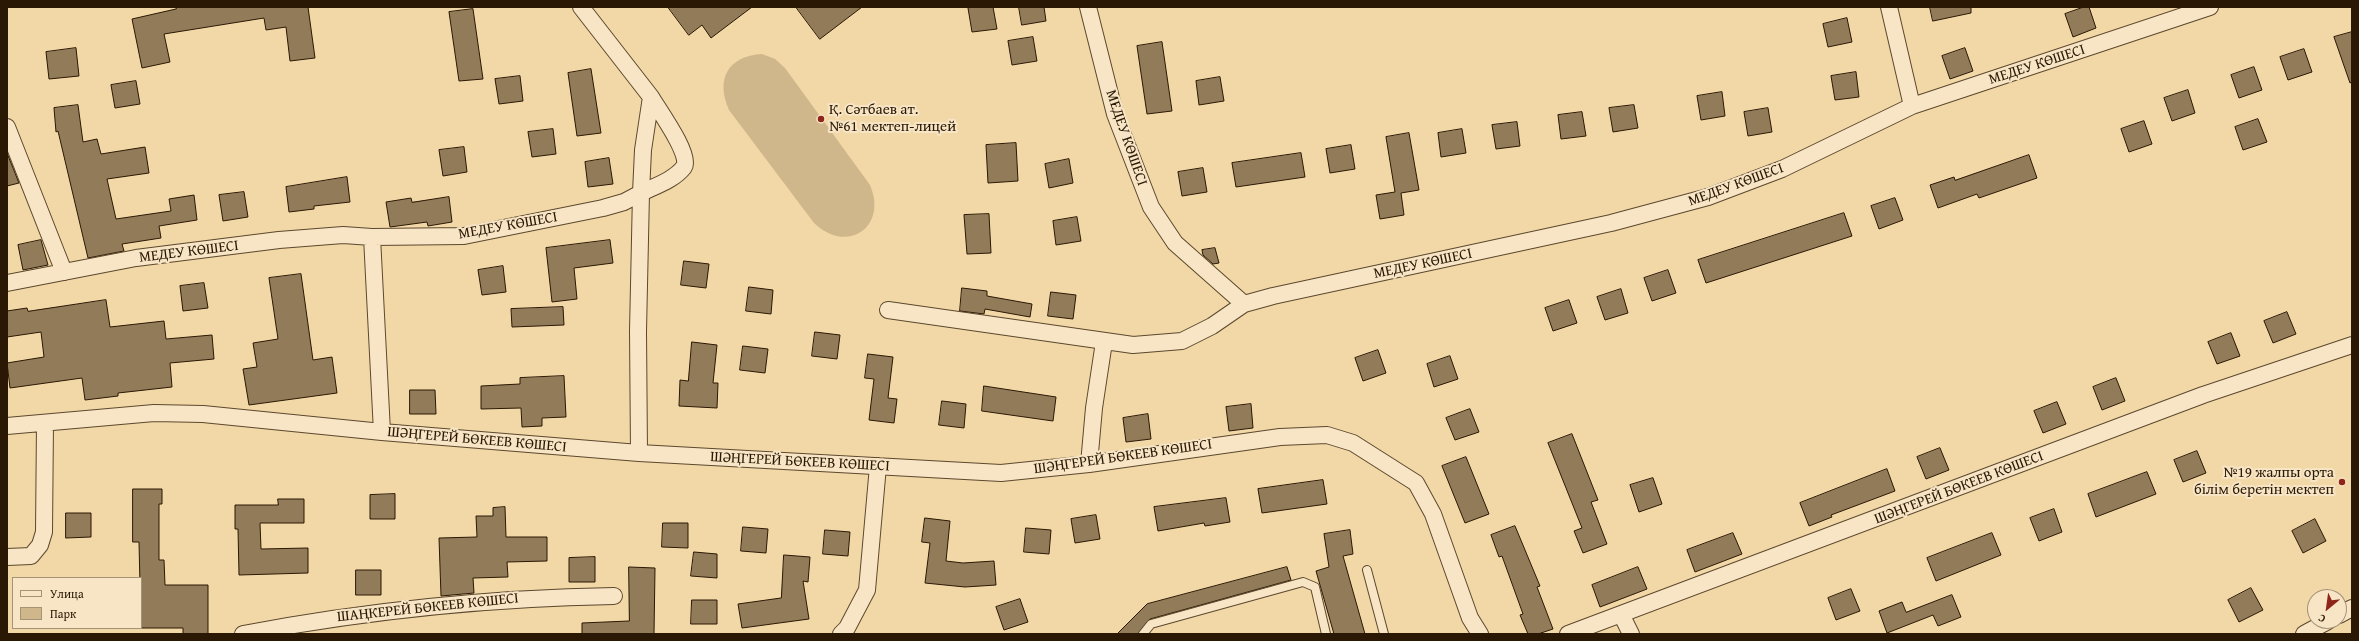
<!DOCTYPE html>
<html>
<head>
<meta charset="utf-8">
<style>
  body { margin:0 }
  #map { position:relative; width:2359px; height:641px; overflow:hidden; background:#f2d7a7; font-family:"Gentium Book Plus",serif }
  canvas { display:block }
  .frame { position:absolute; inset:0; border:8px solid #2a1804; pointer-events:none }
  .legend { position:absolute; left:12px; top:577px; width:130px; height:52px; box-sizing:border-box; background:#f7e5c6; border:1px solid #a59378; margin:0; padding:5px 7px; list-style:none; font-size:12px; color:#2a1804 }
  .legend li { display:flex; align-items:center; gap:8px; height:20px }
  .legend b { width:20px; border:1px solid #a59378 }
  .north { position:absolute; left:2307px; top:589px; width:40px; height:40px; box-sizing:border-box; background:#f7e5c6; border:1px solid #a59378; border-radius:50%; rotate:209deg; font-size:11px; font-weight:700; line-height:16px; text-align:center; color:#2a1804 }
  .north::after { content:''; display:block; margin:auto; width:14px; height:18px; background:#8f2418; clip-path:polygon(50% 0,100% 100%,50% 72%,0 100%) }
</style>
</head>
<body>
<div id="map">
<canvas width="2359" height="641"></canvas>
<div class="frame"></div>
<ul class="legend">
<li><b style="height:5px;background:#f7e5c6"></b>Улица</li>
<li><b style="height:11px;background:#d0b78b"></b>Парк</li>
</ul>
<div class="north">С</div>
</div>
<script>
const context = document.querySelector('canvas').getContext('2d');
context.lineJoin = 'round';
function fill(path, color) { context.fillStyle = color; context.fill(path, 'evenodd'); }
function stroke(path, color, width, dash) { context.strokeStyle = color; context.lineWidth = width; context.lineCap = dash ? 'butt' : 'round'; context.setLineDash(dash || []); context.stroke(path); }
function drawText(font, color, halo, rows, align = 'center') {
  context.font = font + ' "Gentium Book Plus",serif'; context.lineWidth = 4; context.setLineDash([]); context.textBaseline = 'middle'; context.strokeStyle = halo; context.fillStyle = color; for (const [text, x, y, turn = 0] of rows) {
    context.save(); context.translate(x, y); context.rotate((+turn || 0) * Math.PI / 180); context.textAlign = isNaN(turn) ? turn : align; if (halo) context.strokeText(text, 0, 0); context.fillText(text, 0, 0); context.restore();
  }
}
const green = new Path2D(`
  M762,54L775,59L785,68L870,185C888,227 847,255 814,223L729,110C715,79 728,56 762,54Z`);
const building = new Path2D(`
  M176,7H308L315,58L290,61L286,27L266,30L264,18L164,34L170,62L142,68L132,19L176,9Z
  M668,7H752L711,38L702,25L689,35Z
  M796,7H862L820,39Z
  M993,7L997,29L972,32L968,8Z
  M1019,7H1044L1046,21L1022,25Z
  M1930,7H1971V13L1933,21Z
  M2084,7H2089L2096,28L2073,37L2065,14Z
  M473,9L483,79L459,81L449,12Z
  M1847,18L1852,42L1828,47L1823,24Z
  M2352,32V82L2350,83L2334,37Z
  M1033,37L1037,61L1012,65L1008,41Z
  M1162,42L1172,111L1147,114L1137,46Z
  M76,48L79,76L49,79L46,52Z
  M1965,48L1973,71L1950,79L1942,56Z
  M2304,49L2312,72L2288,80L2280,57Z
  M2254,67L2262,90L2239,98L2231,75Z
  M591,69L601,133L577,136L568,73Z
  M1856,72L1859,97L1835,100L1831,76Z
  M520,76L523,101L499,104L495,79Z
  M1220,77L1224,101L1199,105L1196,81Z
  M136,81L140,104L115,108L111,85Z
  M2188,90L2195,113L2172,121L2164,98Z
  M1722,92L1725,116L1701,120L1697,96Z
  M78,105L83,142L97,139L101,154L145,147L149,173L107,179L116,219L171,211L169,199L194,195L197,220L159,226L161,238L122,244L124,251L88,258L58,131L56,132L54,108Z
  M1634,105L1638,128L1613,132L1609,108Z
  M1768,108L1772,132L1748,136L1744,112Z
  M1582,112L1586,136L1561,139L1558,115Z
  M2258,119L2267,142L2243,150L2235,127Z
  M2144,121L2152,144L2129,152L2121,129Z
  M1517,122L1520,146L1496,149L1492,125Z
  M553,129L556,154L532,157L528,132Z
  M1462,129L1466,153L1441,157L1438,133Z
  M1409,133L1419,190L1401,193L1404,215L1380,219L1376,195L1395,192L1386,137Z
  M1016,143L1018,181L988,183L986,145Z
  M1351,145L1355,169L1330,173L1326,149Z
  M464,147L467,172L443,176L439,150Z
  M7,153L19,183L7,186Z
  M1301,153L1305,177L1236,187L1232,163Z
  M2029,155L2037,178L1979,198L1977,194L1938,208L1930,185L1954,177L1955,180Z
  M609,158L613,184L588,187L585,162Z
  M1069,159L1073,183L1049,188L1045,164Z
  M1203,168L1207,192L1182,196L1178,172Z
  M347,177L350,202L314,206V209L289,212L286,187Z
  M244,192L248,217L223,221L219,195Z
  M449,197L452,222L428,226L427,222L390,227L386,202L411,198L412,202Z
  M1895,198L1903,220L1879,229L1871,206Z
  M1844,213L1852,236L1706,283L1698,260Z
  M989,214L991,253L967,254L964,215Z
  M1077,217L1081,241L1056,245L1053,221Z
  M41,240L48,265L23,270L18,245Z
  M610,240L613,263L574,268L577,299L552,302L546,248Z
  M1215,248L1219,263L1213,264L1203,255L1202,250Z
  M684,261L709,264L706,288L681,285Z
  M503,266L506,292L482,295L478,270Z
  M1668,270L1676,293L1652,301L1644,278Z
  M301,274L313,360L332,357L337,393L249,405L243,369L257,367L253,343L278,339L269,278Z
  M204,283L208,308L183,311L180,286Z
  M749,287L773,290L771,314L746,311Z
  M962,288L987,291V296L1032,304L1030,317L985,309L984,314L960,311Z
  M1621,289L1628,313L1605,320L1597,297Z
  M1051,292L1076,295L1073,319L1048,316Z
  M106,300L110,327L164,321L166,339L212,335L214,359L170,363L172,387L118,393V396L85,400L82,378L10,388L7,363L44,357L41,332L7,337V311L27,308L28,311Z
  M1569,300L1577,323L1553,331L1545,308Z
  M563,307L564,325L512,327L511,309Z
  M2287,312L2296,334L2273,343L2264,321Z
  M815,332L840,335L837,359L812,356Z
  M2231,333L2240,356L2217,364L2208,342Z
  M692,342L717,345L713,383H718L717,408L679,406L680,380L688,381Z
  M743,346L768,349L765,373L740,370Z
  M1378,350L1386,373L1363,381L1355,358Z
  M868,354L893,357L888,398L897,399L894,423L869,420L874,379L865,378Z
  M1450,356L1458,379L1434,387L1427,364Z
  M564,376L566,417L542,418V426L522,427L521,408L481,409V386L520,384V378Z
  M2116,378L2125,401L2102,410L2093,387Z
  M984,386L1056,397L1053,421L982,411Z
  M410,390H435L436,414H410Z
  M942,401L966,404L964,428L939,425Z
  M2057,402L2066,424L2043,433L2034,411Z
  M1251,404L1253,428L1229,431L1226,407Z
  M1470,409L1479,432L1455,440L1446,418Z
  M1148,414L1151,439L1126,442L1123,418Z
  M1572,434L1598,500L1591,502L1607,544L1583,553L1574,531L1582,528L1548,443Z
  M1940,448L1949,470L1926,479L1917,457Z
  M2197,451L2206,473L2183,482L2174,460Z
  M1466,457L1489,514L1465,523L1442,466Z
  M1887,469L1895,491L1831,515L1832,517L1809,526L1800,503Z
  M2147,472L2156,494L2096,517L2088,494Z
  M1653,478L1662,504L1639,512L1630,485Z
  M1323,480L1327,504L1262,513L1258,489Z
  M133,489H162V504H159V560H164L165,585H208V634H183V628H141L139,542H133Z
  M395,494V519H370V495Z
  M1226,498L1230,522L1205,526L1204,523L1158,531L1154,507Z
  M278,499H304V523H260L261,549L308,548V573L239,575L238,529H235V505H278Z
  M505,507L506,537H547V561L507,562L508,577L473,578L474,593L441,596L439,538L477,537L476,516H493V508Z
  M2054,509L2062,532L2039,541L2030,518Z
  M66,513H91V537L66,538Z
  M1096,515L1100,539L1075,543L1071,519Z
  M925,518L950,521L946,561L963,563L994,561L996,585L965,587L925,583L930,543L922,542Z
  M2315,519L2326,541L2303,553L2292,531Z
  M663,523H688V548L662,547Z
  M1515,526L1540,586L1537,587L1553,629L1538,634H1528L1520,615L1523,614L1502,556L1499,557L1491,535Z
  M743,527L768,529L766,553L741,551Z
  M1026,528L1051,530L1049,554L1024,552Z
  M825,530L850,532L848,556L823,554Z
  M1350,530L1353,554L1343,556L1365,634H1334L1316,571L1329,567L1324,534Z
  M1733,533L1742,554L1695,572L1687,550Z
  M1992,533L2001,555L1936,581L1927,558Z
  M694,552L717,554V578L691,576Z
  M784,555L810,557L808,582L803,581L809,619L742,628L738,604L781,598Z
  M595,557V582H569V558Z
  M629,567L655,568L654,634H582V623L629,621Z
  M1287,567L1291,580L1150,619L1138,634H1117L1147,604Z
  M1638,567L1647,589L1600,607L1592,585Z
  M356,570H381V595H356Z
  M2251,588L2263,610L2239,622L2228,600Z
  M1851,589L1860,611L1836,620L1828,598Z
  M1952,595L1961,617L1938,626L1933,615L1887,633L1879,611L1902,602L1906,612Z
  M1020,599L1028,622L1004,630L996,607Z
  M692,600H717V624H691Z`);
const lane = new Path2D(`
  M1367,570L1384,634
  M1143,634L1151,624L1303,582L1315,587L1326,634`);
const street = new Path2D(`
  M581,7L651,97
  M1088,7L1115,114L1151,207L1175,243L1244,304
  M1889,7L1912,106
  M651,97C658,109 692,156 684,167C674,180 655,186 641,193L643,150Z
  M7,127L64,272
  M372,237L382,432
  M7,283L136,258L279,240L343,235L372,237L464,236L603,208L624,202L641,193L638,331L639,453
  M888,310L1133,345L1182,341L1212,326L1244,304L1273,296L1611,223L1708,197L1782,169L1912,106L2210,7
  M7,426L154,413L203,414L382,432L639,453L1001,473L1089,464L1280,437L1327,435L1353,443L1416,483L1433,514L1470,618L1480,634
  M1089,464L1094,408L1104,342
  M7,557L31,556L40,545L44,532L45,423
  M1621,614L1631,634
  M2339,615L2352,608
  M243,634C365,611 490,598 614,596
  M841,634L847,628L867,590L878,466
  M1568,634L2203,395L2352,345
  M2304,634L2328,621`);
const markers = [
  [821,119,4,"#8f2418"],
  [2342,482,4,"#8f2418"]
];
const streetNames = [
  ["МЕДЕУ КӨШЕСІ",2037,65,-18],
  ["МЕДЕУ КӨШЕСІ",1126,138,71],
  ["МЕДЕУ КӨШЕСІ",1736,185,-20],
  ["МЕДЕУ КӨШЕСІ",508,226,-10],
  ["МЕДЕУ КӨШЕСІ",189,252,-7],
  ["МЕДЕУ КӨШЕСІ",1423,264,-12],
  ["ШӘҢГЕРЕЙ БӨКЕЕВ КӨШЕСІ",477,440,5],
  ["ШӘҢГЕРЕЙ БӨКЕЕВ КӨШЕСІ",1123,457,-8],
  ["ШӘҢГЕРЕЙ БӨКЕЕВ КӨШЕСІ",800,462,3],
  ["ШӘҢГЕРЕЙ БӨКЕЕВ КӨШЕСІ",1959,488,-21],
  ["ШАҢКЕРЕЙ БӨКЕЕВ КӨШЕСІ",428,608,-6]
];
const poiNames = [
  ["Қ. Сәтбаев ат.",829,110],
  ["№61 мектеп-лицей",829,127],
  ["№19 жалпы орта",2334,473,"right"],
  ["білім беретін мектеп",2334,490,"right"]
];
fill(green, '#d0b78b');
fill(building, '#927b59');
stroke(building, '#2a1804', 1);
stroke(lane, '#5c482d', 10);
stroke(street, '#5c482d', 18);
stroke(lane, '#f7e5c6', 8);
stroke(street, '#f7e5c6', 16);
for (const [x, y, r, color] of markers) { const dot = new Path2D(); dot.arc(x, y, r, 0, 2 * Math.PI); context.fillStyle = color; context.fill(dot); stroke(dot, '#f7e5c6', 1.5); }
drawText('15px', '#2a1804', '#f7e5c6', streetNames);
drawText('15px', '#2a1804', '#f7e5c6', poiNames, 'left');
</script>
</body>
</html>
